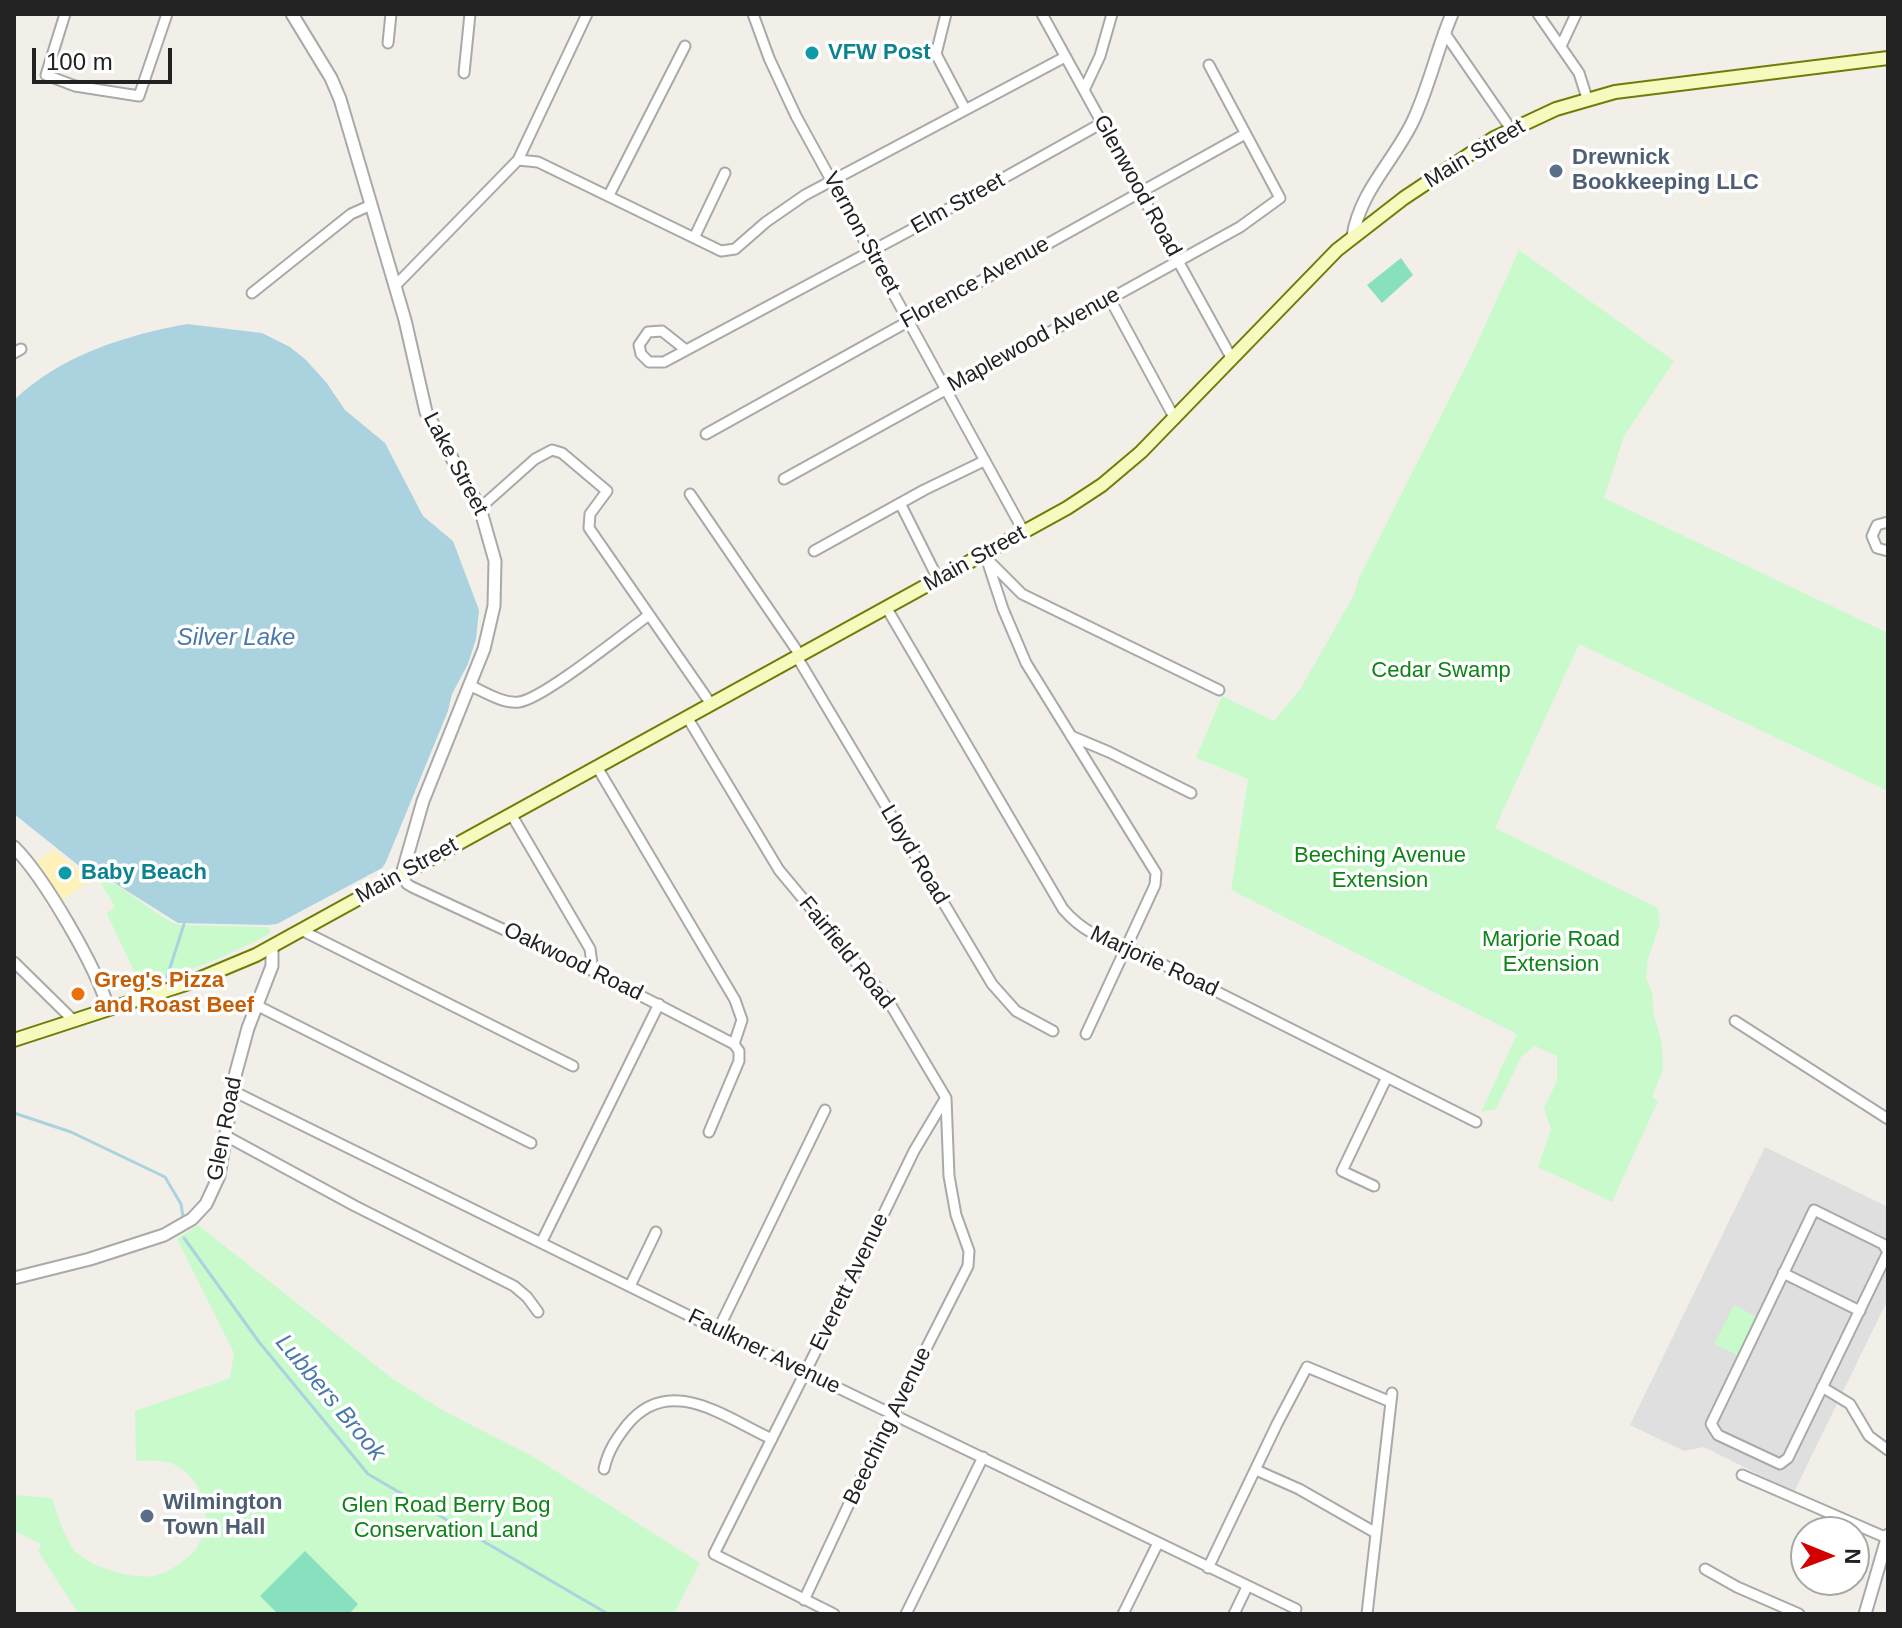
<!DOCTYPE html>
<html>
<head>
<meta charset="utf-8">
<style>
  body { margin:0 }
  #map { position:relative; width:1902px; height:1628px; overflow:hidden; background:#f2efe9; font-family:Helvetica,sans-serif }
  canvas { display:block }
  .frame { position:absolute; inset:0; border:16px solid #222; pointer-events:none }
  .north { position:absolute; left:1790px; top:1516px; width:80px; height:80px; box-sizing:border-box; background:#fff; border:2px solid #a7a7a7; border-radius:50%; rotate:91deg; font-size:22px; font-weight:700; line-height:32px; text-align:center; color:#222 }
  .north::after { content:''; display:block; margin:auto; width:28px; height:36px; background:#d40000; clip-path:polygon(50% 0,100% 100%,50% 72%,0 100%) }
  .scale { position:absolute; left:32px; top:48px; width:140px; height:36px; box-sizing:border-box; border:4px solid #222; border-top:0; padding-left:10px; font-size:24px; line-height:28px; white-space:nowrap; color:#222; -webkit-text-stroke:6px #fff; paint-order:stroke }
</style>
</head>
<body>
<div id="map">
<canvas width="1902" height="1628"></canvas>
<div class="frame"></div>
<div class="north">N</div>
<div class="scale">100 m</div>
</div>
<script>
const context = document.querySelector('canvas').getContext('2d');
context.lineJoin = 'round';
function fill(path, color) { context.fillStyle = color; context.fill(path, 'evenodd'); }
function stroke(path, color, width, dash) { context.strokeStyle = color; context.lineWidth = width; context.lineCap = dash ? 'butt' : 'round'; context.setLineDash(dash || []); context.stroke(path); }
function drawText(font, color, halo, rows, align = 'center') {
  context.font = font + ' Helvetica,sans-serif'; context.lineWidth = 7; context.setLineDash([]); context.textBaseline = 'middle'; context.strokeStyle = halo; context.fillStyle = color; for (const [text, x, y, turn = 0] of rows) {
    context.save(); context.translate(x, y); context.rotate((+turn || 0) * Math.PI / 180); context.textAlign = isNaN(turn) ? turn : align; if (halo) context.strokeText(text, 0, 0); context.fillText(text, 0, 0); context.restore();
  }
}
const residential = new Path2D(`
  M1765,1147L1888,1207V1299L1794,1492L1704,1447L1684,1451L1630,1425Z`);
const sand = new Path2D(`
  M54,850L77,868L96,877L61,901L37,861Z`);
const park = new Path2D(`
  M1519,250L1674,361L1624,436L1604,498L1888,633V791L1579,644L1495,828L1658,908L1660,923L1648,959L1646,978L1652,992L1654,1015L1662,1044L1663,1070L1652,1097L1658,1101L1612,1202L1538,1167L1551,1129L1544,1108L1557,1081V1056L1535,1046L1521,1057L1496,1109L1481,1112L1517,1034L1231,890L1248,779L1196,758L1222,696L1274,721L1301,688L1354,595L1359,578L1473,352Z
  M97,877C127,886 150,913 178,925L268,927L271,933C230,955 186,974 140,984L107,914L115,907Z
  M198,1225L393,1379L444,1411L534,1457L700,1563L674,1614H79L38,1551L41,1544L14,1531V1495L52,1498C57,1513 66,1543 77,1553C93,1568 137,1581 158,1575C169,1572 186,1560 194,1552C198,1548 200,1541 202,1536C212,1508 200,1476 173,1464C161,1459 148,1461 136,1461L135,1411L230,1378L234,1353L177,1239Z
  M1734,1305L1757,1317L1739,1356L1714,1344Z`);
const pitch = new Path2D(`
  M1401,258L1413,275L1382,303L1367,285Z
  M305,1551L358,1604L349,1614H278L260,1596Z`);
const water = new Path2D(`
  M187,324L262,333L290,347L305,359L326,382L345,410L385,443L423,516L453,541L479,610L476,639L468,664L452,694L448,711L386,862L382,868L277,924L268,925L178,923L108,879L78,865L14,814V400C62,355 123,336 187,324Z`);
const stream = new Path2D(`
  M167,977L184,924
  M14,1113L71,1132L165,1177L181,1204L183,1217
  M184,1238L259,1342L368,1474L608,1614`);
const minor = new Path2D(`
  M65,14L46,75L75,86L139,96L167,14
  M753,14L769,58L796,116L1024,532
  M946,14L936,54L965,109
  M1042,14L1232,359
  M1538,14L1579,73L1587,98
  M1444,32L1511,129
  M388,43L391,14
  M1561,46L1576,14
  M464,73L470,14
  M1084,90L1100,56L1112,14
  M518,160L538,162L721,251L735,249L766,222L805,195L1065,57
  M609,195L685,46
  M694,238L725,173
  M395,286L518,160L587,14
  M252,293L351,214L371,205
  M1110,299L1175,419
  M686,350L662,331L648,332L639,345L641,354L649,362H664L907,232L1102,123
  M14,353L21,349
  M706,434L1245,134
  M784,479L1240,227L1280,198L1209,65
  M690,494L800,655
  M900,503L938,579
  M480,508L535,459L552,450L562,453L607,491L590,514L589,528L711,704
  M1888,522L1877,525L1872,536L1877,548L1888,551
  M814,551L924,490L984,461
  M985,554L1003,609L1026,663L1156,873L1155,885L1086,1034
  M991,563L1022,594L1219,690
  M886,607L1063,909C1082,931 1101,939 1128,947L1476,1122
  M797,657L992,984L1016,1011L1053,1031
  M471,686C485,692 503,704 519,702C543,699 624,633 649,615
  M687,717L779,870L889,1002L946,1098L949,1176L956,1215L969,1251L968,1266L870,1459L804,1600
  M1071,736L1109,752L1191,793
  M597,767L735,1000L742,1020L734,1044
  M511,814L590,949L593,971
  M402,874L407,884L412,887L593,971L734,1044L739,1051V1061L709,1132
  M301,930L573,1066
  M14,962L73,1020
  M256,1005L531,1143
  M1735,1021L1888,1119
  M233,1091L718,1330L1296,1609
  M226,1136L355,1206L514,1286L527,1297L538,1312
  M1374,1186L1342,1171L1387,1077
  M1814,1210L1883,1244L1888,1252L1788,1458L1780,1464L1718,1435L1711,1424Z
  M541,1243L659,1004
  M1783,1273L1860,1311
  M630,1286L656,1232
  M718,1330L825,1110
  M1822,1387L1850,1404L1869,1436L1888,1450
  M604,1469C608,1451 616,1439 627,1425C669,1373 724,1417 772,1439
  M1256,1470L1299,1489L1376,1533
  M1742,1475L1887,1538
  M1208,1568L1277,1424L1307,1367L1391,1402
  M1705,1569L1737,1587L1799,1614
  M834,1614L714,1554L854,1275L914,1151L945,1099
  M906,1614L983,1457
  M1123,1614L1158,1543
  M1234,1614L1247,1587
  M1367,1614L1392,1393`);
const tertiary = new Path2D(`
  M292,14L331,78L340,99L405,320L426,412L480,508L495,561L494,606L484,649L423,801L402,874
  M1353,236C1360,191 1394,161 1413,121C1429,87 1437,49 1452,14
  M14,847C44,877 97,968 108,1008
  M14,1278L90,1259L164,1235L192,1219L206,1204L219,1176L236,1072L248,1028L272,966V946
  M1865,1614L1888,1535`);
const secondary = new Path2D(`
  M14,1040L189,983L256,955L1067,508L1102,485L1141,452L1337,250L1404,198L1494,138L1556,109L1615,92L1888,58`);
const markers = [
  [812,53,8,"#0f9aa8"],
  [1556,171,8,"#5c6f8a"],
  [65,873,8,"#0f9aa8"],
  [78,994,8,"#e8710a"],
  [147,1516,8,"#5c6f8a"]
];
const cultureNames = [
  ["VFW Post",828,53],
  ["Baby Beach",81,873]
];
const streetNames = [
  ["Main Street",1475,154,-31],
  ["Glenwood Road",1137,186,61],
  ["Elm Street",958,204,-29],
  ["Vernon Street",861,233,61],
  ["Florence Avenue",975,283,-29],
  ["Maplewood Avenue",1034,340,-29],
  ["Lake Street",455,464,62],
  ["Main Street",975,559,-29],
  ["Lloyd Road",914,855,59],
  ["Main Street",407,871,-29],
  ["Fairfield Road",846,953,51],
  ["Oakwood Road",573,962,26],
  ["Marjorie Road",1154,962,25],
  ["Glen Road",225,1129,-79],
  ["Everett Avenue",850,1282,-64],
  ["Faulkner Avenue",764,1352,26],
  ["Beeching Avenue",888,1426,-64]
];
const serviceNames = [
  ["Drewnick",1572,158],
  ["Bookkeeping LLC",1572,183],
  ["Wilmington",163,1503],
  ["Town Hall",163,1528]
];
const parkNames = [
  ["Cedar Swamp",1441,671],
  ["Beeching Avenue",1380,856],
  ["Extension",1380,881],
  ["Marjorie Road",1551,940],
  ["Extension",1551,965],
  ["Glen Road Berry Bog",446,1506],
  ["Conservation Land",446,1531]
];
const foodNames = [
  ["Greg's Pizza",94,981],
  ["and Roast Beef",94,1006]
];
const waterNames = [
  ["Silver Lake",236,638],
  ["Lubbers Brook",330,1398,50]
];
fill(residential, '#e0dfdf');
fill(sand, '#fff1ba');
fill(park, '#c8facc');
fill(pitch, '#88e0be');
fill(water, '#aad3df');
stroke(stream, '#aad3df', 3);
stroke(minor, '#a9a9a9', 13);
stroke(tertiary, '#a9a9a9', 15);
stroke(secondary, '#707d05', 16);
stroke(minor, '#fff', 9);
stroke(tertiary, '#fff', 11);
stroke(secondary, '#f7fabf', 12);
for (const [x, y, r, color] of markers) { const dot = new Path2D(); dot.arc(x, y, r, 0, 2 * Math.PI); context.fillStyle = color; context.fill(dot); stroke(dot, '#fff', 3); }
drawText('bold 22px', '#0d838f', '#fff', cultureNames, 'left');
drawText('22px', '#222', '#fff', streetNames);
drawText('bold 22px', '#4e5e75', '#fff', serviceNames, 'left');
drawText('22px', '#0c8416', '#fff', parkNames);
drawText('bold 22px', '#c56008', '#fff', foodNames, 'left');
drawText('italic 24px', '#4a7aab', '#fff', waterNames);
</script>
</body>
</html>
